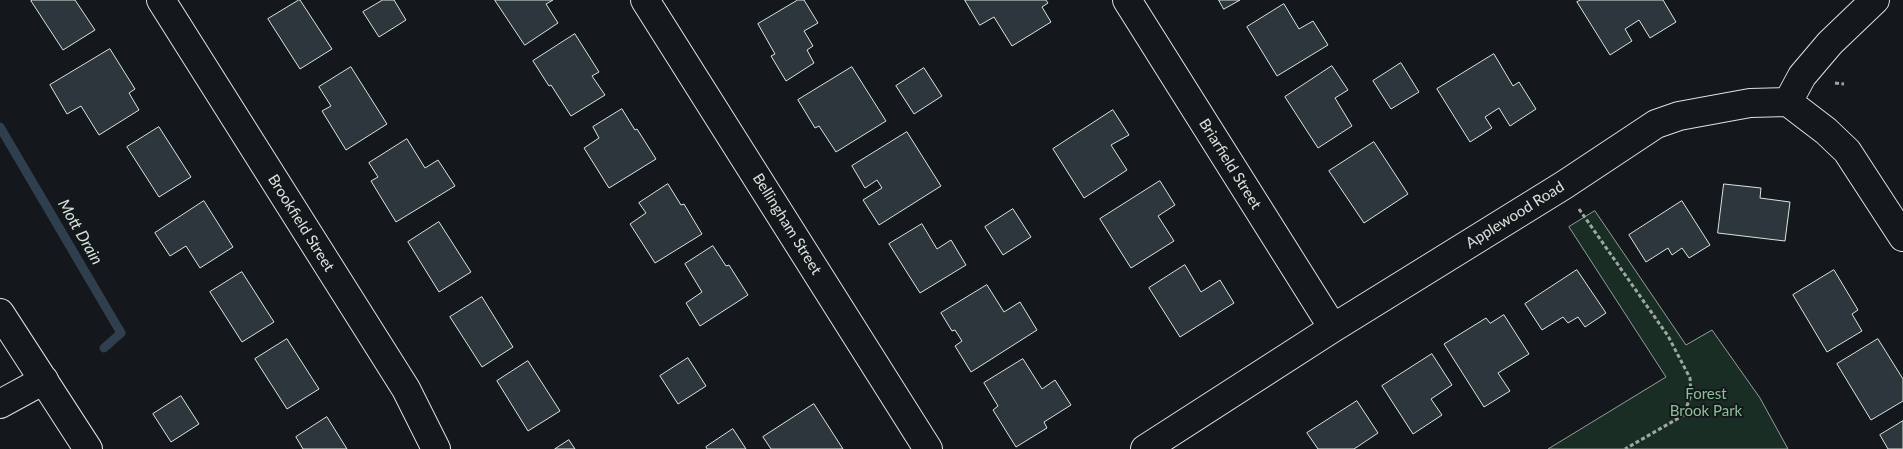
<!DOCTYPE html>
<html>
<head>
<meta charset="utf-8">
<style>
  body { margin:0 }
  canvas { display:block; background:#14181c }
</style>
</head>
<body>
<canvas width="1903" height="449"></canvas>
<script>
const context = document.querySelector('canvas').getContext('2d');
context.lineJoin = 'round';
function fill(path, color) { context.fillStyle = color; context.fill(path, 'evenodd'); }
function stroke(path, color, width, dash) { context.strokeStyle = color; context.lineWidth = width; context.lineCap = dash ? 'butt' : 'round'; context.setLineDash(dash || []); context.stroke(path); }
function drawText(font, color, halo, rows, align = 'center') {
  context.font = font + ' Lato,sans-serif'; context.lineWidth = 4; context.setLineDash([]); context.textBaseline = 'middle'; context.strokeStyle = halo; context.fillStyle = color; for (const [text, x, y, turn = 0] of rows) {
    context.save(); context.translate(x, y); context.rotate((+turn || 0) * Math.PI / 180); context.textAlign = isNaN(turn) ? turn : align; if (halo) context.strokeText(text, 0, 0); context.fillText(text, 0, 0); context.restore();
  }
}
const green = new Path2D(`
  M1595,211L1686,345L1712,330L1760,398L1788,449H1548L1666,377L1569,227Z`);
const stream = new Path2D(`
  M0,127L121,333L104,348`);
const building = new Path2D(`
  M33,0H75L95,30L63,50L31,1Z
  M299,0H300L332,49L300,69L268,19Z
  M383,0H394L406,20L379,37L363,12Z
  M495,0H553L546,4L558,23L525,45Z
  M798,0H804L818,23L804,31L813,46L807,50L814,63L786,81L771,56L775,54L758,24Z
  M965,0H1046L1048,3L1042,7L1051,22L1012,46L994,17L980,25Z
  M1219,0H1240L1224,9Z
  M1581,0H1663L1676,22L1650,38L1639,20L1625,29L1632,41L1610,55L1577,2Z
  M1284,4L1299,29L1313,21L1328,45L1277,76L1247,27Z
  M575,34L599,72L592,76L605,95L571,116L551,85L549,86L533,61Z
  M110,49L135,89L129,93L139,110L99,135L81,106L67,114L50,85Z
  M1494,54L1513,86L1519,82L1536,109L1510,126L1499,108L1485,117L1492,128L1470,142L1437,89Z
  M1401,63L1419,92L1391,109L1373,81Z
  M1332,66L1348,90L1335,98L1352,126L1318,148L1285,97Z
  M351,67L387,124L346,150L322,111L331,106L319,87Z
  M852,67L886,121L836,152L819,126L815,128L798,100Z
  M924,68L942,96L914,114L896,86Z
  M622,109L635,130L637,129L656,159L609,188L584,148L599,138L593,127Z
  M1113,110L1129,135L1111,145L1127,170L1084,198L1053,149Z
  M159,127L191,177L159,197L127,147Z
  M907,132L941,186L879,225L863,200L882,188L877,180L865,188L852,166Z
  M407,139L425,168L438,160L455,186L396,222L371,181L378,177L369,163Z
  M1374,142L1408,194L1364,223L1329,171Z
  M1160,181L1175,205L1158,216L1174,241L1131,268L1100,219Z
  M668,184L681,205L684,204L702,234L655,263L630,224L646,213L639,203Z
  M1724,184L1761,188L1760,198L1790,202L1785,241L1718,233Z
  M204,201L233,247L200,268L186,246L170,256L155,233Z
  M1682,201L1710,245L1689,258L1682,248L1672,255L1668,248L1646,262L1629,235Z
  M1013,209L1031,237L1003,255L985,227Z
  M439,222L471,272L439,292L408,242Z
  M922,224L937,249L951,240L966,265L920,293L889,244Z
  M713,246L726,266L729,265L748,295L700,326L686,303L702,292L685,264Z
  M1185,265L1201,292L1220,280L1234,303L1180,337L1149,288Z
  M1577,270L1606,313L1585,327L1578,317L1568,323L1563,317L1542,330L1525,304Z
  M1834,270L1858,310L1852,314L1862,331L1827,352L1793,295Z
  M242,272L274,322L242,342L210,292Z
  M987,285L1004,312L1020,302L1037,330L971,372L955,346L962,341L955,330L952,331L941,313Z
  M482,297L513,347L482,367L450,317Z
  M1504,315L1529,354L1498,373L1510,391L1484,407L1444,344L1486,318L1490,323Z
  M287,339L319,389L287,409L255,359Z
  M1878,339L1903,379V401L1871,420L1837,364Z
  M1432,354L1452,385L1431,399L1442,415L1413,434L1382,386Z
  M688,358L706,386L678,404L660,376Z
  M1023,359L1042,389L1055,380L1071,405L1044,422L1047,428L1016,447L993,410L998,406L984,383Z
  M528,361L560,411L528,431L497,381Z
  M181,396L199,424L171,442L153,414Z
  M1357,401L1378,433L1354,449H1318L1307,433Z
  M814,404L843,449H771L763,437Z
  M327,417L347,449H303L296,437Z
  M1903,421V449H1888L1880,435Z
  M733,429L746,449H707L706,447Z
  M569,440L575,449H555Z`);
const path = new Path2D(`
  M1835,83L1844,84
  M1579,209L1668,336L1690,378L1691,394L1684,415L1625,449`);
const street = new Path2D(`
  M161,0L406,389L436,449
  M645,0L928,449
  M1127,0L1333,328
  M1788,102L1826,131L1847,151L1903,237
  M0,404L44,380
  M1145,449L1333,328L1564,185L1656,124L1679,116L1728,107L1750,103L1788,102L1802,76L1830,43L1875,0`);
const secondary = new Path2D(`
  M0,313L88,449`);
const streetNames = [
  ["Briarfield Street",1230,164,58],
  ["Applewood Road",1515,215,-32],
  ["Brookfield Street",301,223,58],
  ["Bellingham Street",787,224,58]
];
const parkNames = [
  ["Forest",1706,394],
  ["Brook Park",1706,411]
];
const waterNames = [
  ["Mott Drain",80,232,60]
];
fill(green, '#1a2d24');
stroke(green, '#939e99', 1);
stroke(stream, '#2f3f4d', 9);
fill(building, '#2c363c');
stroke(building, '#d8e6dc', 1);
stroke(street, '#d8e6dc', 30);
stroke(secondary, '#d8e6dc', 30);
stroke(path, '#9da8a2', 3, [4, 2.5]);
stroke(street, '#14181c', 28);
stroke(secondary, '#14181c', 28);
drawText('15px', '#d8e6dc', '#14181c', streetNames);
drawText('15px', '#8ac095', '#14181c', parkNames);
drawText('italic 16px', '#d8e6dc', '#14181c', waterNames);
</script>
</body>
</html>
